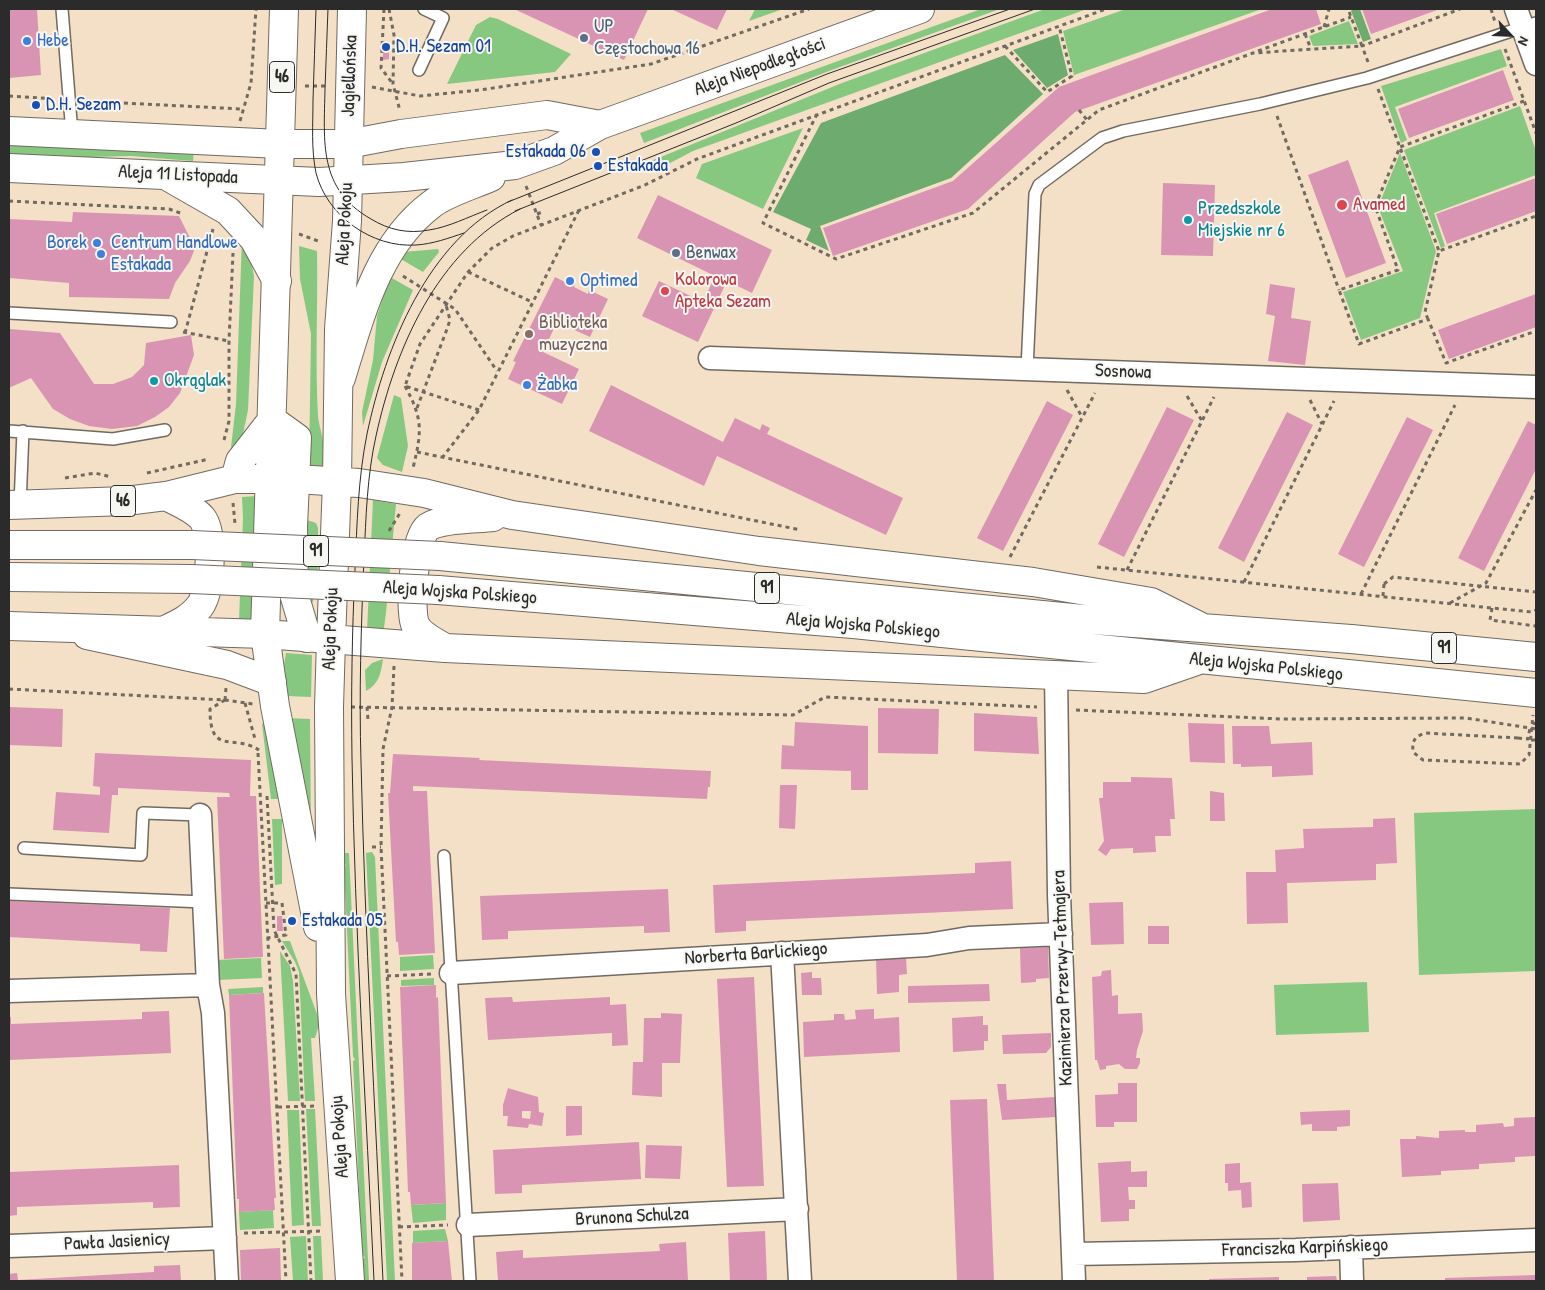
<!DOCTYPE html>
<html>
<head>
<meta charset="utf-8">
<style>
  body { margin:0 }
  #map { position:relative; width:1545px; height:1290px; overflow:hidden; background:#f3e0c6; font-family:"Patrick Hand",sans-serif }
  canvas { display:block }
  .frame { position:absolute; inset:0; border:10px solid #2b2b2b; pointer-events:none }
  .north { position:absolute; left:1485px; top:10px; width:50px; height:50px; -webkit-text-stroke:4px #f6f6f2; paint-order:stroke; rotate:115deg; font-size:14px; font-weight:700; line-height:20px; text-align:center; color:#2b2b2b }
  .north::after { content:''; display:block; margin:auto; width:18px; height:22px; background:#2b2b2b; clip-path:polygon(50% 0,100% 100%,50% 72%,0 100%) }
</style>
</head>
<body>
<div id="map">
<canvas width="1545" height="1290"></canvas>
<div class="frame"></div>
<div class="north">N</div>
</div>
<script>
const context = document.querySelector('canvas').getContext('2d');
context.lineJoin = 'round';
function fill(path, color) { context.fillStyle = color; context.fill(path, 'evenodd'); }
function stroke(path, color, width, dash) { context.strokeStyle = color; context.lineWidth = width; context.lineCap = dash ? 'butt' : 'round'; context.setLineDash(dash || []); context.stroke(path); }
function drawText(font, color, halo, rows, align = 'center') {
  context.font = font + ' "Patrick Hand",sans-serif'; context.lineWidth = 4; context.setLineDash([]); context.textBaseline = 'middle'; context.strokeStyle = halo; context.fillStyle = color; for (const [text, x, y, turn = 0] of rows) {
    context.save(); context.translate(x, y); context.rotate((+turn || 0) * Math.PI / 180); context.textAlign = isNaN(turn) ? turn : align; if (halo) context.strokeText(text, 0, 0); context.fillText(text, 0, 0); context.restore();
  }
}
const green = new Path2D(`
  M755,9H783L749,21Z
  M981,9H1000L829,71L644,143L640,133Z
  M1045,9H1087L693,151L655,171L651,161L842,83Z
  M1126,9H1262L1074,75L1063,31Z
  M490,17L498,19L571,54L555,72L447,84L476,25Z
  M1349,21L1358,44L1313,46L1309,36Z
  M1501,49L1507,66L1395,107L1407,140L1401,143L1381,86Z
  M1520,106L1536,151V175L1434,213L1445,246L1441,248L1404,150Z
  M803,128L763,209L696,178L702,164Z
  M9,141L194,151L193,161L131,156L9,159Z
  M1400,153L1436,251L1420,318L1361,340L1343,292L1403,271L1378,207Z
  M242,238L249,250L254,276L248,410L243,434L234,452L231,447L236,404Z
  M299,246L317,251C318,306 315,361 318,416C319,431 331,455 321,467H309L311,334L300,279Z
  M438,249L439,252L423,272L399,258L403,252Z
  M390,277L413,290L382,362L363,426L362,412L373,360L377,316Z
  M394,395L401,398L408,446L402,472L383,465L377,458Z
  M257,496L256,620H239L243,518L242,497Z
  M373,500L396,504L386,613L384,628L377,633L367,631Z
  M307,520L316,523L318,528C318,546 321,599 308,609L300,602Z
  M286,653L312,655L311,697L285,696L284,665Z
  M383,659C381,673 379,684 366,691L365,670L372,663Z
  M289,718L310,719L311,833Z
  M267,721L279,799H271L262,724Z
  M1536,809V971L1419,975L1414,813Z
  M272,819H282V884L275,885Z
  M372,852L375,857L395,1281H387L366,853Z
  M343,853H349L369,1281H363L362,1259L365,1258L362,1254L353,1061L355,1060L353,1056L344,868L346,865L343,863Z
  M282,941H290L320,1022L315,1038H311L315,1101H305L299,972L295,962Z
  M280,951L290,966L293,981L300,1101H288Z
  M433,955L434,969L400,971V957Z
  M261,958L262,978L217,980L216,960Z
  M434,978V985L401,986V980Z
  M1367,982L1369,1032L1276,1035L1274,985Z
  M263,987V993L229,995L228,989Z
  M306,1109H315L321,1226H312Z
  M287,1110H299L304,1225L292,1226Z
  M446,1203V1220L413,1223L411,1205Z
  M273,1210L274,1228L240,1230L239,1212Z
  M445,1229L448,1241L413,1243V1231Z
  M306,1236L308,1281H293L290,1237Z
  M313,1236H321L323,1281H315Z`);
const forest = new Path2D(`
  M1353,9H1360L1371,39L1363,42L1351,11Z
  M1058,34L1068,75L1047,88L1013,50Z
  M1005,55L1043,94L951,178L820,226L829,251L806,240L811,229L773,212L821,123Z`);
const building = new Path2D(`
  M9,9H37L41,75L9,78Z
  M514,9H648L624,60Z
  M671,9H727L717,30Z
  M1272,9H1316L1321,24L1075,112L968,209L833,256L823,228L953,181L1059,87Z
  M1362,9H1440L1371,34Z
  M383,41L389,42V59L383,60Z
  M1503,70L1514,100L1409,138L1398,109Z
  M1348,160L1386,263L1346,278L1308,175Z
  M1536,178V211L1447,244L1436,214Z
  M1163,183L1215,185L1213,256L1161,255Z
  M658,195L772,250L752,293L727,281L698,342L642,316L659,281L703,302L715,276L637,238Z
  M73,212L179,216L195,248L190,261L175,283L169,299L69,297V283L9,278V219L72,222Z
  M555,277L565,282L566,279L575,283L574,287L588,294L589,290L608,299L590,337L557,322L543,352L579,369L562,404L508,379L516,362L513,361Z
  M1270,284L1295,288L1291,318L1311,321L1305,365L1268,361L1275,316L1266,314Z
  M1536,294V327L1449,359L1438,330Z
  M9,329L60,333L94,384H113L132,377L144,365L146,343L191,335L194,355L180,393L169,407L155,417L137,426L112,429L89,426L70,419L53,409L31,378L9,388Z
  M611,385L723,442L735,418L760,430L762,424L770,428L767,434L903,498L886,535L717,456L704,486L589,431Z
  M1047,401L1073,415L1003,551L977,538Z
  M1167,407L1194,420L1124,557L1098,544Z
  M1287,412L1313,425L1244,562L1218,548Z
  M1407,417L1433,430L1364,567L1338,554Z
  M1528,421L1536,425V469L1484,571L1458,558Z
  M9,707L63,709L62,747L9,745Z
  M878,708L939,709L938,754L878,753Z
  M974,713L1037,717L1039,754L974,751Z
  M795,722L868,726V790H851V771L781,769L782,745L794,746Z
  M1188,723L1224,724L1225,763L1190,762Z
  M1232,726H1269L1271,744L1312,742L1313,775L1272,777V766L1241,767V764H1233Z
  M95,753L251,760L250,796H256L263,957L224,959L217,797H230L229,793L118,788V795H112L109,833L53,830L56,792L100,795V787L93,786Z
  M393,754L480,758L479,760L711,771L710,787H708L707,799L413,786V791H427L435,953L399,955L398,942H396L388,793H390Z
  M1131,777L1172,778L1175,819H1170L1171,836H1155L1156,852L1133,853V848L1111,849L1106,856L1098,850L1104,841L1099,798H1103V782H1131Z
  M780,785H797L795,829L779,828Z
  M1210,791L1224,793L1225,821H1210Z
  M1395,818L1397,863L1376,864V880L1287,883L1288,923L1247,924L1246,872H1276L1275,850L1304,848L1303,829L1373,827V819Z
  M1011,861L1013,909L746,921V931L715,933L713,885L975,873V863Z
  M668,889L670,932L644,933V926L508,931V939L482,940L480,896Z
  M9,901L170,908L167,952L140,951V944L9,937Z
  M1123,902L1124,944L1091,945L1089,903Z
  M277,916H282L283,931H277Z
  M1148,926H1169V944H1148Z
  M1048,947L1049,978L1036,979V982L1021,983L1020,948Z
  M906,957L907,974L899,975V992L877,994L876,958Z
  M1111,970L1112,996L1118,995V1014L1142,1013L1143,1031L1137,1050L1136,1058H1140V1063L1137,1069H1125L1119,1064L1106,1066V1069L1100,1070L1097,1060H1095L1092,977L1101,976L1102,971Z
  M812,972V978H821L822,995H802L801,973Z
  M754,977L764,1186L727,1187L717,979Z
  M989,984L990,1001L908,1003V986Z
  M436,985V998L438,997L446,1203L411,1205L410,1192H408L400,987Z
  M264,993L276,1198H274L275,1210L239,1212V1199H237L229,995Z
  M512,997L513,1002L610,997V1005L626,1004L628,1045L612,1046V1033L488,1040L485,998Z
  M874,1009V1019L899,1017L900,1052L804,1057L803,1022L834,1020V1014H844L845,1020L856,1019L855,1010Z
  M169,1011L171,1053L9,1060V1018L11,1017V1024L142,1019V1012Z
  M661,1013L682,1014L680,1063H662V1097L632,1095L633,1062H643L644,1018H661Z
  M983,1016V1025H988V1041H984V1050L953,1052L952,1018Z
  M1051,1033V1047L1046,1053L1003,1054L1002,1035Z
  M1118,1083H1137V1122H1114V1127H1096L1095,1095L1118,1094Z
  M997,1084H1006L1007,1100L1055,1097L1056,1117L1002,1120Z
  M508,1088L538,1097L539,1112L544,1113L542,1126L529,1124L528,1128L507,1126L508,1116H503V1105ZM522,1111H531L530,1119L522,1118Z
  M987,1099L994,1281H957L950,1100Z
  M566,1106H582V1135L566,1136Z
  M1350,1110V1126L1337,1127V1131H1312V1124L1301,1125L1300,1112Z
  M1536,1117V1156L1515,1157V1162L1479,1164V1169L1441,1171V1175L1402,1177L1400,1139H1416V1136L1439,1138V1131L1465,1130V1132H1476V1125L1503,1123L1504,1127L1514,1126V1118Z
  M639,1142L641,1179L522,1185V1193L495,1194L493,1150Z
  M646,1145L682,1146L680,1179L645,1178Z
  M1131,1161V1172L1147,1171V1187H1128L1129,1200H1135V1209H1129V1221L1101,1222L1098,1163Z
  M1240,1163V1183L1251,1182L1252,1207L1242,1208L1241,1190L1228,1191V1183H1225V1164Z
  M179,1165L180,1207L153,1208V1202L17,1207V1215L9,1216V1172Z
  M1338,1183L1340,1220L1303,1222L1302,1184Z
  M765,1231L767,1281H730L728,1233Z
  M448,1241L452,1281H412V1243Z
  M686,1242L688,1281H498L496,1252L523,1250V1258L660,1251L659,1244Z
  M280,1248L281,1281H241L240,1250Z
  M180,1265L181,1281H9V1274L17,1273L18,1280L154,1272V1266Z
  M1536,1275V1281H1445V1278Z
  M1336,1276L1337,1281H1307V1277Z
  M1279,1277V1281H1209V1279Z`);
const path = new Path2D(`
  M384,9L381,68L393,84
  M389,9L394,35L393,84L400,111
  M1491,9L1495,22
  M1324,27L1329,9
  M1305,34L1311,49
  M1005,46L1047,92L1072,76L1059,26
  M1505,49L1536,133
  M1258,51L1351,17
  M1368,62L1362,46L1460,9
  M305,86H329
  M372,87L420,96L480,90L651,64L809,9
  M1378,89L1439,251
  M9,96L55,99
  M84,101L242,109
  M1524,101L1400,147L1375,206L1398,270L1339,290L1359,344L1428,319L1446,363L1536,331
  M1079,110L1087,120
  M817,114L763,223L836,259L973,213L1099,110L1253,53L1362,46L1348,9
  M1277,116L1339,290
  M240,121L251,83L256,9
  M526,186L541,225
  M9,201L169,209L183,214
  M537,214L542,212
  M299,234L321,242
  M468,272L532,302
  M403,276L455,309L497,371
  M1428,319L1425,312L1439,251L1536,216
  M183,332L229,341
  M185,333L213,229
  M405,386C423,419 422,431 413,468
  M1067,390L1082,417
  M1187,396L1202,421
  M1310,400L1322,424
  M417,408L447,329L450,320L446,305
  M479,410L405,386L420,344L468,272L492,248L513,236L645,185L697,159L1106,9
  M224,440L229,421V341L233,253
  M417,452L801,530
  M442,458L479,410L579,210
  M147,473L209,459
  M65,478L95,473L111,477
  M233,503L235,524
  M389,531L400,513
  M1010,557L1095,393
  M1097,567L1492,608L1532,612L1536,610
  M1127,570L1214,397
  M1244,582L1334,401
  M1361,594L1455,405
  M1383,596L1384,584
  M1450,603L1486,583L1536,490
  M1492,608L1490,620L1536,626
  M394,666L392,707L383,749L381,847L402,1281
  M9,689L225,700L253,704
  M225,700L226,688
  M225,700L210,709C210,757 233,733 259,750
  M245,703L255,739
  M351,707L793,715L825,697L1037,707
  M367,707L368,720
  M1076,710L1281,719L1466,718L1536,729
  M1533,723L1536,724
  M1518,738L1528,739L1530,727
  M1531,740H1536
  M258,753L286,1281
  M267,796L274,930L296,974L311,1281
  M372,847H381
  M266,903H282L286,935L267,938
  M387,976L431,974
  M278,1107L316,1106
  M399,1227L448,1225
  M244,1233L323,1231`);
const lane = new Path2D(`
  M62,9L72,134
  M419,70L443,18L424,9
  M9,313L171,322
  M1027,369L1035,194L1039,185L1102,138L1123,131L1260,104L1367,78L1536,23
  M9,431L113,439L165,430
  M20,505L23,431
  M24,848L141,855L143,813L200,815
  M444,856L470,1281
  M9,894L204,902`);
const street = new Path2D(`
  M1516,9L1536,64
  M710,358L1536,387
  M1056,674L1059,895L1074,1281
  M200,815L208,985L213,1013L227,1281
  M782,953L800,1281
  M451,973L927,945L969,938L1061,934
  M9,991L208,985
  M468,1225L797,1209
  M9,1246L225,1238
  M1351,1247L1352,1281
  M1073,1254L1296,1250L1536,1240`);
const secondary = new Path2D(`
  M9,131L280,144H348L401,134L547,115L600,125
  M9,168L319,182L404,177L515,165L554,151L600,125L920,9
  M167,176L228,211L254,239L277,281
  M341,378C360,317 377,245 432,204C446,193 473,185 491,177
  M265,634L275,706L318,927
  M87,635L227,665L272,682
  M331,640L329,707L331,994L350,1281`);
const primary = new Path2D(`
  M272,420L297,438L293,526L294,594L307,638
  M235,479L240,461L272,420
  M9,505L126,501L166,496L235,479H296L359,483L424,493L512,515L759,551L1033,582L1151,602L1203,628
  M9,545H192
  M440,556L1093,620L1351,639L1536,657
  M9,577L191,579
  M438,590L853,624L1536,693
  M9,626L265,634L445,648L1144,679L1199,660
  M165,630C178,624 191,618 200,606C211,591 214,533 202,518C193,508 177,502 166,496
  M265,634L284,9
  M331,640L337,482L339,329L347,221L352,9
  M445,648C434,641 420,636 415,624C409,607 414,538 428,527C442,518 476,519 493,517`);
const tram = new Path2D(`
  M316,9C315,39 314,70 313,100C313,124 311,149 316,173C327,216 372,248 416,245C433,244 449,238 464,233
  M328,9C327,35 326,62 325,89C324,142 318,189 371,219C389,230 408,234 429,230C449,227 468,217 487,210
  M508,202L827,74L1010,9
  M515,211L736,123L829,83L1035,9
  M374,1281C366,1107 355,932 352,758C351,695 352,632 355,570C357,524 358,479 367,434C385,348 428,239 512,200
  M383,1281C375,1108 365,935 361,762C359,694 361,627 364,559C366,517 367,476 376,436C395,349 437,251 520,209`);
const pathBridge = new Path2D(`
  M1384,584L1393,577L1536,592
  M1518,738L1425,733C1414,737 1412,741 1413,752L1423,760L1520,764L1529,755L1533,715`);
const primaryBridge = new Path2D(`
  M192,545L440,556
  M191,579L438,590`);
const markers = [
  [584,38,5,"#5c6f8a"],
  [27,41,5,"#3f7fe0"],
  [386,47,5,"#1a4fb4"],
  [36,105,5,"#1a4fb4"],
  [596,152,5,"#1a4fb4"],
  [598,166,5,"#1a4fb4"],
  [1342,205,6,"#e0444e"],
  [1188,220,5,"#0f9aa8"],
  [97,243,5,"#3f7fe0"],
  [676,253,5,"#5c6f8a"],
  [101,254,5,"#3f7fe0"],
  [570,281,5,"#3f7fe0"],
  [665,291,5,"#e0444e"],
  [529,334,5,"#8d6e63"],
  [154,381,5,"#0f9aa8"],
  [527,385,5,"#3f7fe0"],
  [292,921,5,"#1a4fb4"]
];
const shields = [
  [282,77,25],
  [123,501,25],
  [316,551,25],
  [767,588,25],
  [1444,648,25]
];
const shieldNames = [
  ["46",282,77],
  ["46",123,501],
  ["91",316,551],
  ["91",767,588],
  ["91",1444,648]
];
const serviceNames = [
  ["UP",594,27],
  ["Częstochowa 16",594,49],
  ["Benwax",686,253]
];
const shopNames = [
  ["Hebe",37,41],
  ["Borek",87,243,"right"],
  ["Centrum Handlowe",111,243],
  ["Estakada",111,265],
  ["Optimed",580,281],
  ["Żabka",537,385]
];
const transitNames = [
  ["D.H. Sezam 01",396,47],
  ["D.H. Sezam",46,105],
  ["Estakada 06",586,152,"right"],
  ["Estakada",608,166],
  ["Estakada 05",302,921]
];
const streetNames = [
  ["Aleja Niepodległości",760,67,-20],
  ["Jagiellońska",350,76,-88],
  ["Aleja 11 Listopada",178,175,3],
  ["Aleja Pokoju",345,224,-87],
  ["Sosnowa",1123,372,2],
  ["Aleja Wojska Polskiego",460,593,4],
  ["Aleja Wojska Polskiego",863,626,5],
  ["Aleja Pokoju",331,629,-88],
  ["Aleja Wojska Polskiego",1266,667,6],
  ["Norberta Barlickiego",756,954,-4],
  ["Kazimierza Przerwy-Tetmajera",1063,978,-92],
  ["Aleja Pokoju",340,1137,-94],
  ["Brunona Schulza",632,1217,-3],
  ["Pawła Jasienicy",117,1242,-3],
  ["Franciszka Karpińskiego",1305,1248,-2]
];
const healthNames = [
  ["Avamed",1353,205],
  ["Kolorowa",675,280],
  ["Apteka Sezam",675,302]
];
const cultureNames = [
  ["Przedszkole",1198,209],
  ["Miejskie nr 6",1198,231],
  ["Okrąglak",164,381]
];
const educationNames = [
  ["Biblioteka",539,323],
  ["muzyczna",539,345]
];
fill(green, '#87c880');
fill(forest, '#6dac6e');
fill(building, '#d994b3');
stroke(lane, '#716a61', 14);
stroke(street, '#716a61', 25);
stroke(secondary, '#716a61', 30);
stroke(primary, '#716a61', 30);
stroke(path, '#716a61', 3, [4, 4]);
stroke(lane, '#fff', 11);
stroke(street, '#fff', 22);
stroke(secondary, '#fff', 28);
stroke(primary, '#fff', 28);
stroke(tram, '#2b2b2b', 1);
stroke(primaryBridge, '#716a61', 30, []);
stroke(pathBridge, '#716a61', 3, [4, 4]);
stroke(primaryBridge, '#fff', 28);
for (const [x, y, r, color] of markers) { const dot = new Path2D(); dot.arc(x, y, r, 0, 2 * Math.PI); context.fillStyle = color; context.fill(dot); stroke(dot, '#f6f6f2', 2); }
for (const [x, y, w] of shields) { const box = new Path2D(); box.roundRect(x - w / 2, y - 15.5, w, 31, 4); context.fillStyle = '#f6f6f2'; context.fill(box); stroke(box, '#2b2b2b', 1); }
drawText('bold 18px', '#2b2b2b', null, shieldNames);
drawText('19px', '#4e5e75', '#f6f6f2', serviceNames, 'left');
drawText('19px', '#366cbe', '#f6f6f2', shopNames, 'left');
drawText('19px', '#164399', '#f6f6f2', transitNames, 'left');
drawText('19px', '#2b2b2b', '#f6f6f2', streetNames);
drawText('19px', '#be3a42', '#f6f6f2', healthNames, 'left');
drawText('19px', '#0d838f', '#f6f6f2', cultureNames, 'left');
drawText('19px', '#785e54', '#f6f6f2', educationNames, 'left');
</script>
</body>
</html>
